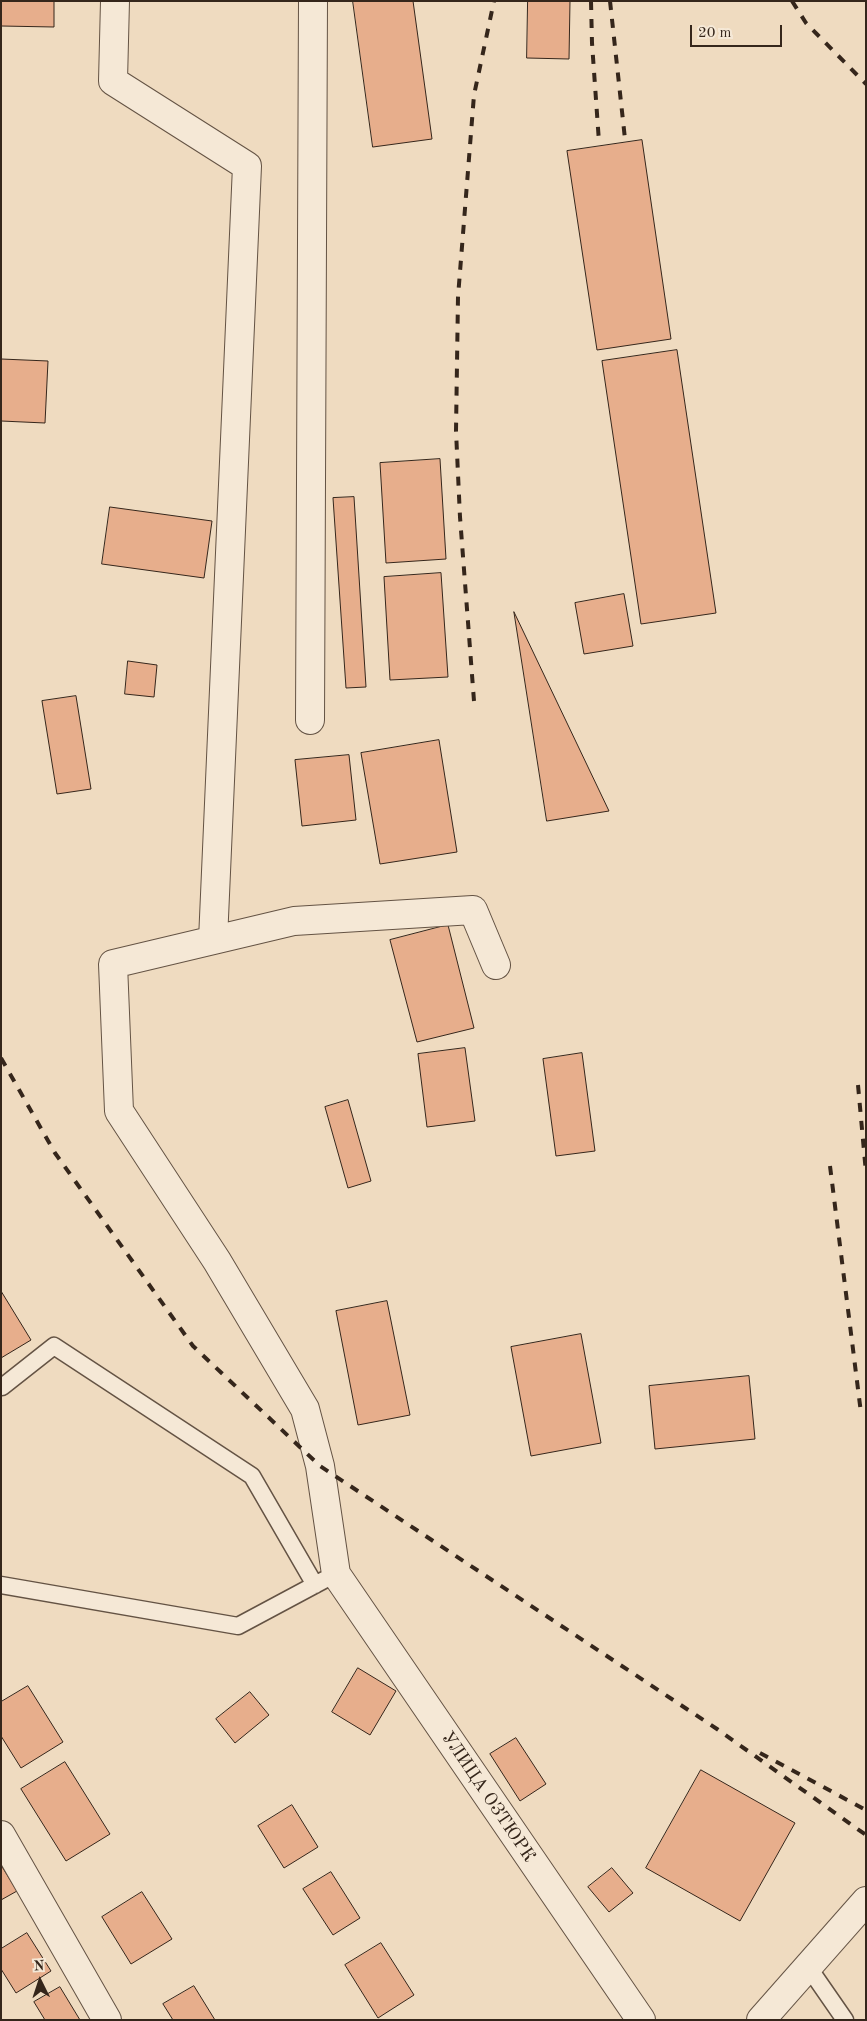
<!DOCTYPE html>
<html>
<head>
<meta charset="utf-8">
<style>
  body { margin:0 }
  #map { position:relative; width:867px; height:2021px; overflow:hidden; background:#efdbc0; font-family:"Old Standard TT",serif }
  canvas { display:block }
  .frame { position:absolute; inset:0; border:2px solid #35261b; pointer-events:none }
  .north { position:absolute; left:15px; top:1956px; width:50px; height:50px; -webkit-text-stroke:4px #f5e8d6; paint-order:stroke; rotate:356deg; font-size:14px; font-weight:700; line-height:20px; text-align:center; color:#35261b }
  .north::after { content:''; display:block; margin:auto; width:18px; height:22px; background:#35261b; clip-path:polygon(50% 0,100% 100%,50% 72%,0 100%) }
  .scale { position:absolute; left:690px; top:25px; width:92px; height:22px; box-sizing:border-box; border:2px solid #35261b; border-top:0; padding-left:6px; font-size:15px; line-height:18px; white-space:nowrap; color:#35261b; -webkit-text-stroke:4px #f5e8d6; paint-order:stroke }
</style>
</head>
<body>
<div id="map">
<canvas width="867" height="2021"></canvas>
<div class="frame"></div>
<div class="north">N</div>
<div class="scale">20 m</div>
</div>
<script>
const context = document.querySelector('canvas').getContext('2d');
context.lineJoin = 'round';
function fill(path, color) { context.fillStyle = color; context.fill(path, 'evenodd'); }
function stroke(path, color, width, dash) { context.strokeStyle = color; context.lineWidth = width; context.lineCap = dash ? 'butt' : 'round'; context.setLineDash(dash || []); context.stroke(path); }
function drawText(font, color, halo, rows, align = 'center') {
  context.font = font + ' "Old Standard TT",serif'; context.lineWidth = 4; context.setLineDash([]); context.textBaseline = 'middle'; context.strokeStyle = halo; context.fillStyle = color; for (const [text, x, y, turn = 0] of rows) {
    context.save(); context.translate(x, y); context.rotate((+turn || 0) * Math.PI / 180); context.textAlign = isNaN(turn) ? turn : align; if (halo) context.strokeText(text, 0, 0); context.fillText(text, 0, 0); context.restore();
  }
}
const building = new Path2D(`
  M1,1H54V27L1,26Z
  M353,1H413L432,139L373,147Z
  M528,1H570L569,59L527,58Z
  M642,140L671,339L597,350L567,151Z
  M677,350L716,613L641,624L602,361Z
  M1,359L48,361L45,423L1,421Z
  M440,459L446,559L386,563L380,463Z
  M354,497L366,687L346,688L333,498Z
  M110,507L212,521L204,578L102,564Z
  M441,573L448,677L390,680L384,577Z
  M624,594L633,646L584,654L575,603Z
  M514,612L609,811L547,821Z
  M128,661L157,665L154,697L125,694Z
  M76,696L91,789L57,794L42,701Z
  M439,740L457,852L380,864L361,753Z
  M349,755L356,820L302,826L295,760Z
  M448,925L474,1028L417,1042L390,940Z
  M465,1048L475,1121L427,1127L418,1054Z
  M582,1053L595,1151L556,1156L543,1059Z
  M348,1100L371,1181L348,1188L325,1107Z
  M1,1291L31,1340L1,1358Z
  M387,1301L410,1415L358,1425L336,1311Z
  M581,1334L601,1443L531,1456L511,1347Z
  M749,1376L755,1439L655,1449L649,1386Z
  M358,1668L396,1691L370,1735L332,1712Z
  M28,1686L63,1742L21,1768L1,1736V1702Z
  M250,1692L269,1715L235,1743L216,1719Z
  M516,1738L546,1784L520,1801L490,1754Z
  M65,1762L110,1834L66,1861L21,1789Z
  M701,1770L795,1823L740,1921L646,1868Z
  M292,1805L318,1847L284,1868L258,1826Z
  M1,1865L17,1891L1,1900Z
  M612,1868L633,1893L609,1912L588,1887Z
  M331,1872L360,1918L333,1935L303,1889Z
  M142,1892L172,1939L131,1964L102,1917Z
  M27,1933L51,1971L16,1993L1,1969V1949Z
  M381,1943L414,1995L378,2018L345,1965Z
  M194,1986L215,2020H173L163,2004Z
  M60,1987L80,2020H45L34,2002Z`);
const service = new Path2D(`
  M2,1387L54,1346L252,1476L315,1585
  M1,1585L238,1626L324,1580
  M809,1968L845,2020`);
const minor = new Path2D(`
  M115,1L113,81L247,166L213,940
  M310,720L313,1
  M496,965L473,910L294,921L113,964L119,1111L217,1261L305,1409L320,1466L336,1574L641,2020
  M1,1835L107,2020`);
const tertiary = new Path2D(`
  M761,2020L866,1901`);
const rail = new Path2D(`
  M591,1L592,43L599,142
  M610,1L625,139
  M792,1L806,23L866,84
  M474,701L460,517L456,431L458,297L474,95L494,1
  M1,1058L55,1153L193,1346L320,1466L717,1729L866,1835
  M858,1085L866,1173
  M830,1166L861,1413
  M760,1753L866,1810`);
const streetNames = [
  ["УЛИЦА ОЗТЮРК",488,1797,56]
];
fill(building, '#e7ae8c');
stroke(building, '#35261b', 1);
stroke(service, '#645344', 19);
stroke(minor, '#645344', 30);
stroke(tertiary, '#645344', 30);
stroke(service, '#f5e8d6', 16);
stroke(minor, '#f5e8d6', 28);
stroke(tertiary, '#f5e8d6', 28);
stroke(rail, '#35261b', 4, [9, 9]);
drawText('18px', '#35261b', '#f5e8d6', streetNames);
</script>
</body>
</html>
